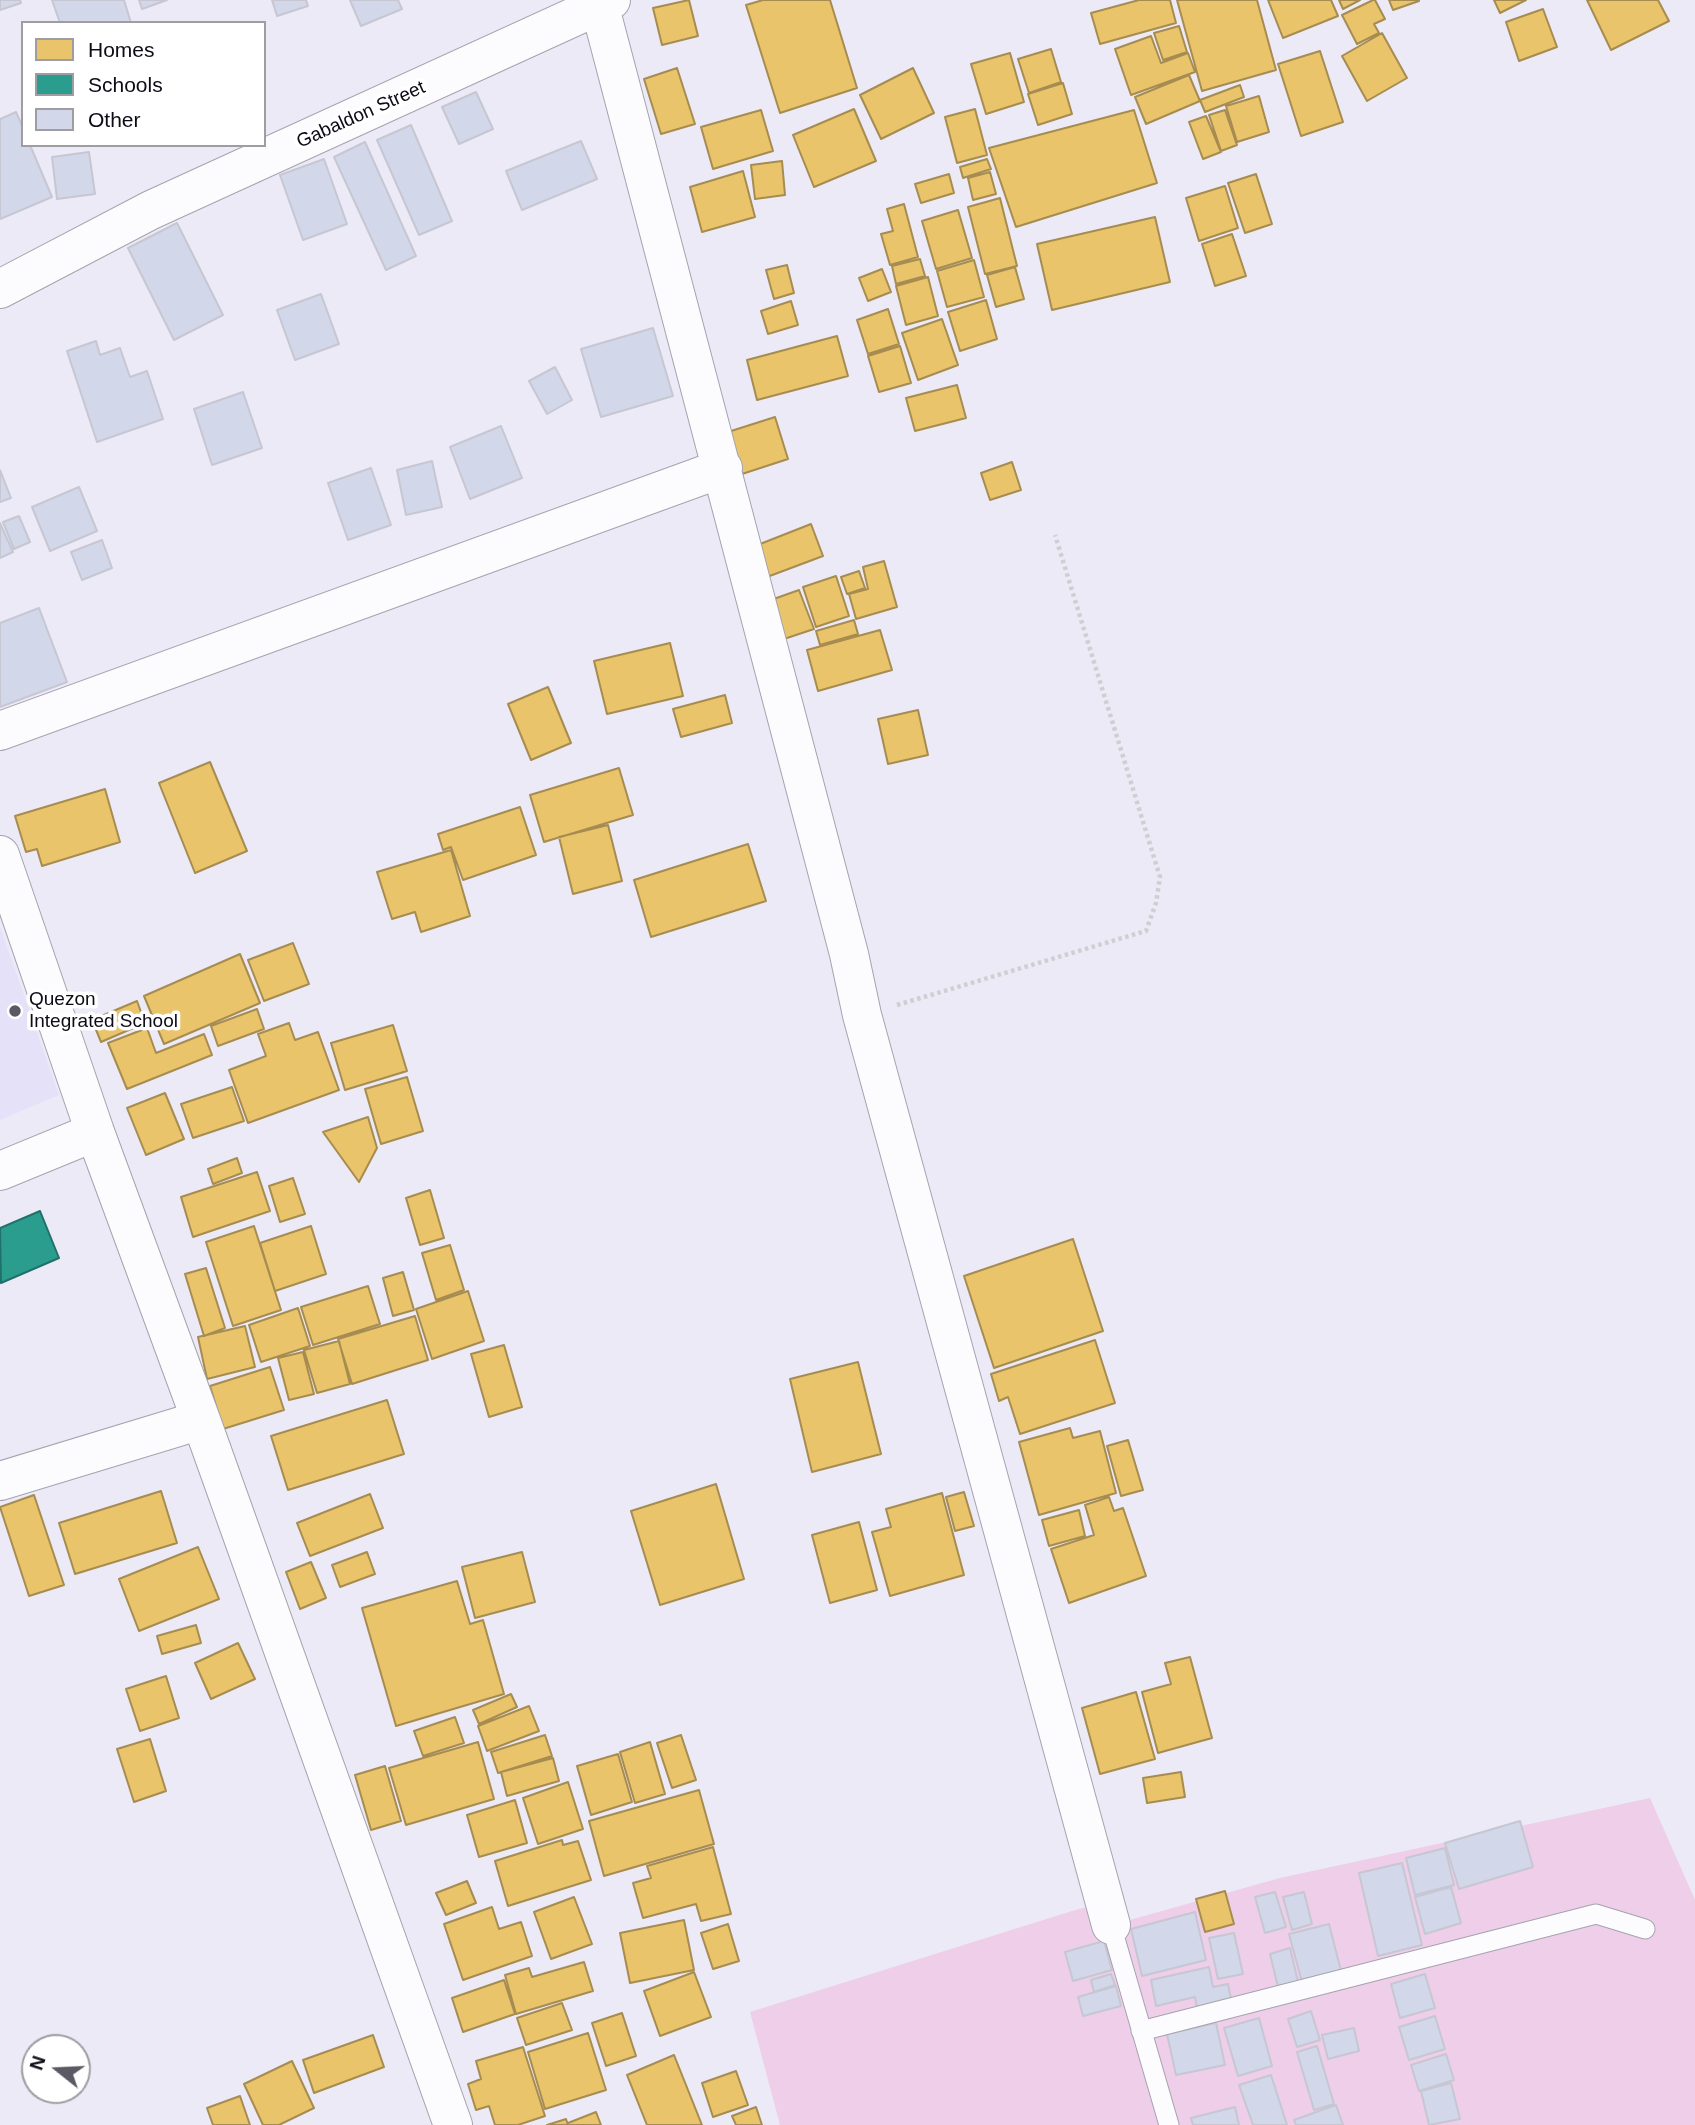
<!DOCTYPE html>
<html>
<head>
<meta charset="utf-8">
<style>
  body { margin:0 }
  #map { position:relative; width:1695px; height:2125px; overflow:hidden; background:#eceaf6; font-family:Helvetica,sans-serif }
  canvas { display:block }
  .legend { position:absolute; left:21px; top:21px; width:245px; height:126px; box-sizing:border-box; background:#fff; border:2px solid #9e9da2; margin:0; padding:9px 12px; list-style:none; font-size:21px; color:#0d0b16 }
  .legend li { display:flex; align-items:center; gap:14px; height:35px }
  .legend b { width:35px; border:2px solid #9e9da2 }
  .north { position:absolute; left:21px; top:2034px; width:70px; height:70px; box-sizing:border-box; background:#fff; border:2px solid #9e9da2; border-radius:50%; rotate:288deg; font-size:19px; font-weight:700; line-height:28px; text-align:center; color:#0d0b16 }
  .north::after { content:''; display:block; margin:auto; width:24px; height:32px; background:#5b5964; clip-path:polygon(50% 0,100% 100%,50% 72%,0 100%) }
</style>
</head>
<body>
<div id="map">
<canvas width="1695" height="2125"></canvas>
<ul class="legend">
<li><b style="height:19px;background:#e9c46a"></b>Homes</li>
<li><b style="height:19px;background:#2a9d8f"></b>Schools</li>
<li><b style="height:19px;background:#d2d7e9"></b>Other</li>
</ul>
<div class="north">N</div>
</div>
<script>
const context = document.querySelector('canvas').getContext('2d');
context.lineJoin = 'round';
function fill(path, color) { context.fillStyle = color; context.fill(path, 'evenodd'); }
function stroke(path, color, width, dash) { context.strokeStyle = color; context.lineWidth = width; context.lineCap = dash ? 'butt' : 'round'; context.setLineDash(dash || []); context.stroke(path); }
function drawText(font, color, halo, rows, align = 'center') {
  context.font = font + ' Helvetica,sans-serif'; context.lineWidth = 7; context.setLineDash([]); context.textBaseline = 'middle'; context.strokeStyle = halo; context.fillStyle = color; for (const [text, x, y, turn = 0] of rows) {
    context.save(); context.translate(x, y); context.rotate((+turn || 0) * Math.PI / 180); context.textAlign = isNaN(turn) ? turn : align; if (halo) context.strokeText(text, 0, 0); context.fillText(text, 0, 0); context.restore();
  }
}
const built = new Path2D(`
  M0,927L59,1095L0,1120Z`);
const green = new Path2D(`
  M1650,1798L1695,1900V2125H780L750,2012L1072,1911L1123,1897L1130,1920L1280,1878Z`);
const homes = new Path2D(`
  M689,0L698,36L662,45L653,8Z
  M763,0H830L857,88L780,113L746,5Z
  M1139,0H1170L1176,23L1100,44L1091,13Z
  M1177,0H1257L1276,70L1202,91Z
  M1268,0H1331L1338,16L1283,38Z
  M1339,0H1360L1343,9Z
  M1373,0H1375L1385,19L1374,24L1379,33L1357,44L1342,15Z
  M1389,0H1419V1L1393,10Z
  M1494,0H1526L1500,13Z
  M1587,0H1658L1669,21L1611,50Z
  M1543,9L1557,47L1519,61L1506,22Z
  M1179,26L1187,52L1163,60L1154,33Z
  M1382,33L1407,78L1367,101L1342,56Z
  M1151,36L1161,63L1188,53L1195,72L1131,95L1115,49Z
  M1051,49L1061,82L1029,93L1018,59Z
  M1320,51L1343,122L1301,136L1278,64Z
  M1010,53L1024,102L986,114L971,64Z
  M677,68L695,124L661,134L644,79Z
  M913,68L934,113L881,139L860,95Z
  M1189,75L1200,101L1146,124L1135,97Z
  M1063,83L1072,114L1038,125L1028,94Z
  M1240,85L1244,97L1205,112L1200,100Z
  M1259,96L1269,132L1237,142L1226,106Z
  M854,109L876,161L814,187L793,135Z
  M975,109L987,155L957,163L945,117Z
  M761,110L773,151L713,169L701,127Z
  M1134,110L1157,183L1016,227L989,148Z
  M1225,110L1237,145L1221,151L1209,115Z
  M1206,116L1221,152L1203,159L1189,122Z
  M987,159L991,169L963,178L960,167Z
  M782,161L785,195L755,199L751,165Z
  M743,171L755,217L702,232L690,187Z
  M990,172L996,194L973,200L968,178Z
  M949,174L954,193L921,203L915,184Z
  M1256,174L1272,224L1245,233L1228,183Z
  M1225,186L1238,228L1199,241L1186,198Z
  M1000,198L1017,266L985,274L968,207Z
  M904,204L918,257L890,265L881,234L893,231L887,209Z
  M958,210L972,258L936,269L922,221Z
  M1155,217L1170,282L1052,310L1037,244Z
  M1232,234L1246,276L1215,286L1202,244Z
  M920,259L925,276L896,284L892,266Z
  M974,260L984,297L947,307L937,271Z
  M787,265L794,293L774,299L766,270Z
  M1015,267L1024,299L996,307L987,275Z
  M882,269L891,292L868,301L859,278Z
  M928,277L938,316L906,325L896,286Z
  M986,300L997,339L960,351L948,312Z
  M791,301L798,325L768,334L761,311Z
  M888,309L899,344L868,354L857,320Z
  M942,319L958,365L918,380L902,333Z
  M837,336L848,376L757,400L747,360Z
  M900,346L911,383L879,392L868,356Z
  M957,385L966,418L915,431L906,398Z
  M775,417L788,459L742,474L728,432Z
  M1012,462L1021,490L990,500L981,473Z
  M811,524L823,556L767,577L755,546Z
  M884,561L897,607L856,619L849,594L868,589L863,567Z
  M859,571L865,588L847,594L841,577Z
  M836,576L849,616L816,627L803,587Z
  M799,590L814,629L781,640L768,601Z
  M854,620L858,634L820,645L816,631Z
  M880,630L892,670L818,691L807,650Z
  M670,643L683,696L607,714L594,661Z
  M548,687L571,743L531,760L508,704Z
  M725,695L732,723L681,737L673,709Z
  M918,710L928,755L888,764L878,719Z
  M210,762L247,851L195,873L159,783Z
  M619,768L633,815L544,842L530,795Z
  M105,789L120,842L42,866L37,849L26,852L15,816Z
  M520,807L536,855L463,880L451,847L443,850L438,834Z
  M608,825L622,881L573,894L559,837Z
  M748,844L766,901L651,937L634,880Z
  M451,850L470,916L421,932L415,912L392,919L377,872Z
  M293,943L309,984L264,1001L248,960Z
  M240,954L260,1003L164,1044L144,996Z
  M137,1001L145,1023L101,1042L92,1020Z
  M257,1009L264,1029L218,1046L211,1026Z
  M289,1023L295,1040L318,1032L339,1090L248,1123L229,1070L266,1056L258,1034Z
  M393,1025L407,1071L345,1090L331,1043Z
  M147,1028L156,1053L204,1034L212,1055L127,1089L108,1043Z
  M407,1077L423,1131L381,1144L365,1089Z
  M232,1087L244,1121L193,1138L181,1104Z
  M165,1093L184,1139L146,1155L127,1108Z
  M368,1117L377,1148L359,1182L323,1132Z
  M237,1158L242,1173L213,1184L208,1169Z
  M257,1172L270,1211L193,1237L181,1197Z
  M293,1178L305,1214L280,1222L269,1186Z
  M430,1190L444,1238L420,1245L406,1198Z
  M254,1226L281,1310L233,1326L206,1242Z
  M311,1226L326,1274L275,1291L260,1243Z
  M1073,1239L1103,1331L994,1368L964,1276Z
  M450,1245L464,1290L436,1300L422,1253Z
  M206,1268L225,1328L204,1336L185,1274Z
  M403,1272L414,1310L393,1316L383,1278Z
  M368,1286L380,1324L313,1345L301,1307Z
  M468,1291L484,1341L432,1359L416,1309Z
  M298,1308L310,1346L261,1362L249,1325Z
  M415,1316L428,1360L352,1384L338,1339Z
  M245,1326L255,1367L207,1379L198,1337Z
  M1095,1340L1115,1403L1020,1434L1008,1397L999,1401L991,1374Z
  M339,1341L350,1384L317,1393L304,1350Z
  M504,1345L522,1407L489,1417L471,1354Z
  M303,1352L314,1394L289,1400L278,1358Z
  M858,1362L881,1454L812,1472L790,1379Z
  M270,1367L284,1410L223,1429L210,1386Z
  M387,1400L404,1454L288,1490L271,1436Z
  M1070,1428L1073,1438L1100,1431L1116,1493L1039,1515L1019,1442Z
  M1128,1440L1143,1490L1121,1496L1107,1446Z
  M716,1484L744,1579L660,1605L631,1511Z
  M161,1491L177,1543L75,1574L59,1523Z
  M964,1492L974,1526L955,1531L946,1497Z
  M942,1493L964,1575L890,1596L872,1532L891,1527L886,1509Z
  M370,1494L383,1528L310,1556L297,1523Z
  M34,1495L64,1585L29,1596L0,1507Z
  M1109,1497L1114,1511L1123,1508L1146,1576L1069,1603L1051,1549L1094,1535L1085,1505Z
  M1079,1510L1085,1536L1049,1546L1042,1520Z
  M859,1522L877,1590L830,1603L812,1535Z
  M198,1547L219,1599L139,1631L119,1579Z
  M367,1552L375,1574L340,1587L332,1565Z
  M522,1552L535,1602L475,1618L462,1567Z
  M311,1562L326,1598L300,1609L286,1572Z
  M457,1581L470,1624L483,1620L504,1694L396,1726L362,1608Z
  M196,1625L201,1643L162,1654L157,1636Z
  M238,1643L255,1679L211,1699L195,1663Z
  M1190,1657L1212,1738L1158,1753L1142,1692L1171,1684L1165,1663Z
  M166,1676L179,1718L140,1731L126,1689Z
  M1136,1692L1155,1759L1100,1774L1082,1708Z
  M511,1694L517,1707L479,1724L473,1710Z
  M529,1706L539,1731L487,1751L478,1726Z
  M455,1717L464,1743L423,1756L414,1731Z
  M545,1735L552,1756L498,1773L491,1752Z
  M681,1735L696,1780L672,1788L657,1743Z
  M150,1739L166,1791L134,1802L117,1749Z
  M478,1742L494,1799L406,1825L389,1768Z
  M650,1742L665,1794L635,1803L620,1752Z
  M618,1754L632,1802L591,1815L577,1766Z
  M553,1758L559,1781L507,1796L501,1772Z
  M385,1766L401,1821L371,1830L355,1775Z
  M1181,1772L1185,1797L1147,1803L1143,1778Z
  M568,1782L583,1829L538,1844L523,1798Z
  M699,1790L714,1844L604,1876L589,1821Z
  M515,1800L527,1843L479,1857L467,1815Z
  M562,1840L563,1845L578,1841L591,1880L508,1906L495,1861Z
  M713,1847L731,1914L701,1921L696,1904L643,1918L633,1883L651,1878L647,1866Z
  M467,1881L476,1903L446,1915L436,1893Z
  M1225,1891L1234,1924L1205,1932L1196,1899Z
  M574,1897L592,1944L551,1959L534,1912Z
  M492,1907L499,1929L521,1922L532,1956L463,1980L444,1924Z
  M684,1920L694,1970L630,1983L620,1933Z
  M728,1924L739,1961L713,1969L701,1933Z
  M584,1962L593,1991L516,2014L505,1975L529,1968L532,1977Z
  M694,1972L711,2017L660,2036L644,1991Z
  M504,1980L515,2014L463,2032L452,1998Z
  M562,2003L572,2030L526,2045L517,2018Z
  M622,2013L636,2056L606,2066L592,2023Z
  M588,2033L606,2090L545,2109L528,2052Z
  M373,2035L384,2067L314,2093L303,2060Z
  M523,2047L545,2116L518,2125H495L489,2106L476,2110L468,2084L481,2079L476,2061Z
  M674,2055L702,2125H647L627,2075Z
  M292,2061L314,2108L279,2125H263L244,2084Z
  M736,2071L748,2105L713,2117L702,2083Z
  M240,2096L250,2125H213L207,2108Z
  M756,2107L762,2125H736L732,2116Z
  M596,2112L601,2125H569L568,2123Z
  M566,2119L568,2125H547Z`);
const schools = new Path2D(`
  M40,1211L59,1258L1,1283L0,1228Z`);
const building = new Path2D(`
  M0,0H20L21,3L0,10Z
  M52,0H124L131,23H60Z
  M139,0H167L142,9Z
  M272,0H306L308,6L277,16Z
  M350,0H398L402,9L361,26Z
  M476,92L493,129L459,144L442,107Z
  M16,112L23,128V145H30L52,197L0,219V119Z
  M411,125L452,221L419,235L377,140Z
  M581,141L597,179L522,210L506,171Z
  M365,142L416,256L386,270L334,157Z
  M89,152L95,194L57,199L52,157Z
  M324,159L347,224L303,240L280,175Z
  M177,223L223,315L174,340L128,248Z
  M321,294L339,344L295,360L277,310Z
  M653,328L673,396L601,417L581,349Z
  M96,341L100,355L120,348L130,377L147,371L163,419L97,442L67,351Z
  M555,367L572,400L547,414L529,381Z
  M243,392L262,448L212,465L194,409Z
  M501,426L522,478L470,499L450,447Z
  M432,461L442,507L406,515L397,470Z
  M371,468L391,525L348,540L328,483Z
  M0,470L11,498L0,502Z
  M79,487L97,531L50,551L32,507Z
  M19,516L30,542L14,549L3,522Z
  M0,523L13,552L0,558Z
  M102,540L112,568L82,580L71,552Z
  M39,608L67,682L0,707V623Z
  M1520,1821L1533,1867L1459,1889L1445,1843Z
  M1445,1848L1454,1885L1415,1895L1406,1858Z
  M1402,1863L1422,1945L1378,1956L1359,1873Z
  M1451,1887L1461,1923L1425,1934L1415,1897Z
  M1275,1892L1286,1927L1265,1933L1255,1897Z
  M1304,1892L1312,1924L1292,1930L1283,1897Z
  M1195,1912L1206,1960L1142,1976L1131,1929Z
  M1329,1924L1341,1971L1302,1982L1289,1934Z
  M1234,1933L1243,1974L1218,1979L1209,1938Z
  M1104,1941L1112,1970L1073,1981L1065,1952Z
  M1290,1948L1298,1982L1278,1987L1270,1954Z
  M1209,1967L1213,1987L1228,1984L1232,2004L1198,2013L1195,1997L1156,2006L1151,1980Z
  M1111,1974L1115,1985L1094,1992L1091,1980Z
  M1425,1974L1435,2008L1400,2018L1391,1984Z
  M1116,1986L1121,2006L1083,2016L1078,1997Z
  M1311,2011L1320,2040L1297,2047L1288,2019Z
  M1435,2016L1445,2049L1409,2060L1399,2027Z
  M1259,2018L1272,2066L1238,2076L1224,2028Z
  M1216,2023L1225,2065L1176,2075L1167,2034Z
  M1354,2028L1359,2051L1328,2059L1322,2035Z
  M1317,2046L1334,2104L1314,2110L1297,2052Z
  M1446,2054L1454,2080L1419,2091L1411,2065Z
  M1271,2075L1287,2125H1253L1239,2085Z
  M1451,2083L1460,2119L1429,2125L1421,2091Z
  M1336,2105L1343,2125H1296L1294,2120Z
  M1235,2107L1239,2125H1193L1191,2118Z`);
const path = new Path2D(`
  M897,1005L1146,931L1156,903L1160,877L1055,535`);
const lane = new Path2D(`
  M1111,1925L1169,2125
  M1141,2031L1596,1914L1645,1929`);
const street = new Path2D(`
  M598,0L849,954L862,1015L1111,1925
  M0,289L151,210L611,0
  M0,731L723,468
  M0,855L95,1132L201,1420L453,2125
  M0,1171L95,1132
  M0,1481L201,1420`);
const markers = [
  [15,1011,7,"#5b5964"]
];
const streetNames = [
  ["Gabaldon Street",361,115,-24]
];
const poiNames = [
  ["Quezon",29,1000],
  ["Integrated School",29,1022]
];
fill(built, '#e4e1f8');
fill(green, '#eecee8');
fill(homes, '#e9c46a');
stroke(homes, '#a78c51', 2);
fill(schools, '#2a9d8f');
stroke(schools, '#21716b', 2);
fill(building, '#d2d7e9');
stroke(building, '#c6c7d2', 2);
stroke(lane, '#a5a3ae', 21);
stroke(street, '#a5a3ae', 40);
stroke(path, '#cfced2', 4.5, [3.5, 3.5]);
stroke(lane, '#fcfcfe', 19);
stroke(street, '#fcfcfe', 38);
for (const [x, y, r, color] of markers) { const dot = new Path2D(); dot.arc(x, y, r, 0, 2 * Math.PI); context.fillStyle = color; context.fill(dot); stroke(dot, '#fff', 2.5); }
drawText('19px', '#0d0b16', '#fff', streetNames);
drawText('19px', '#0d0b16', '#fff', poiNames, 'left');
</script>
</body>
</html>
